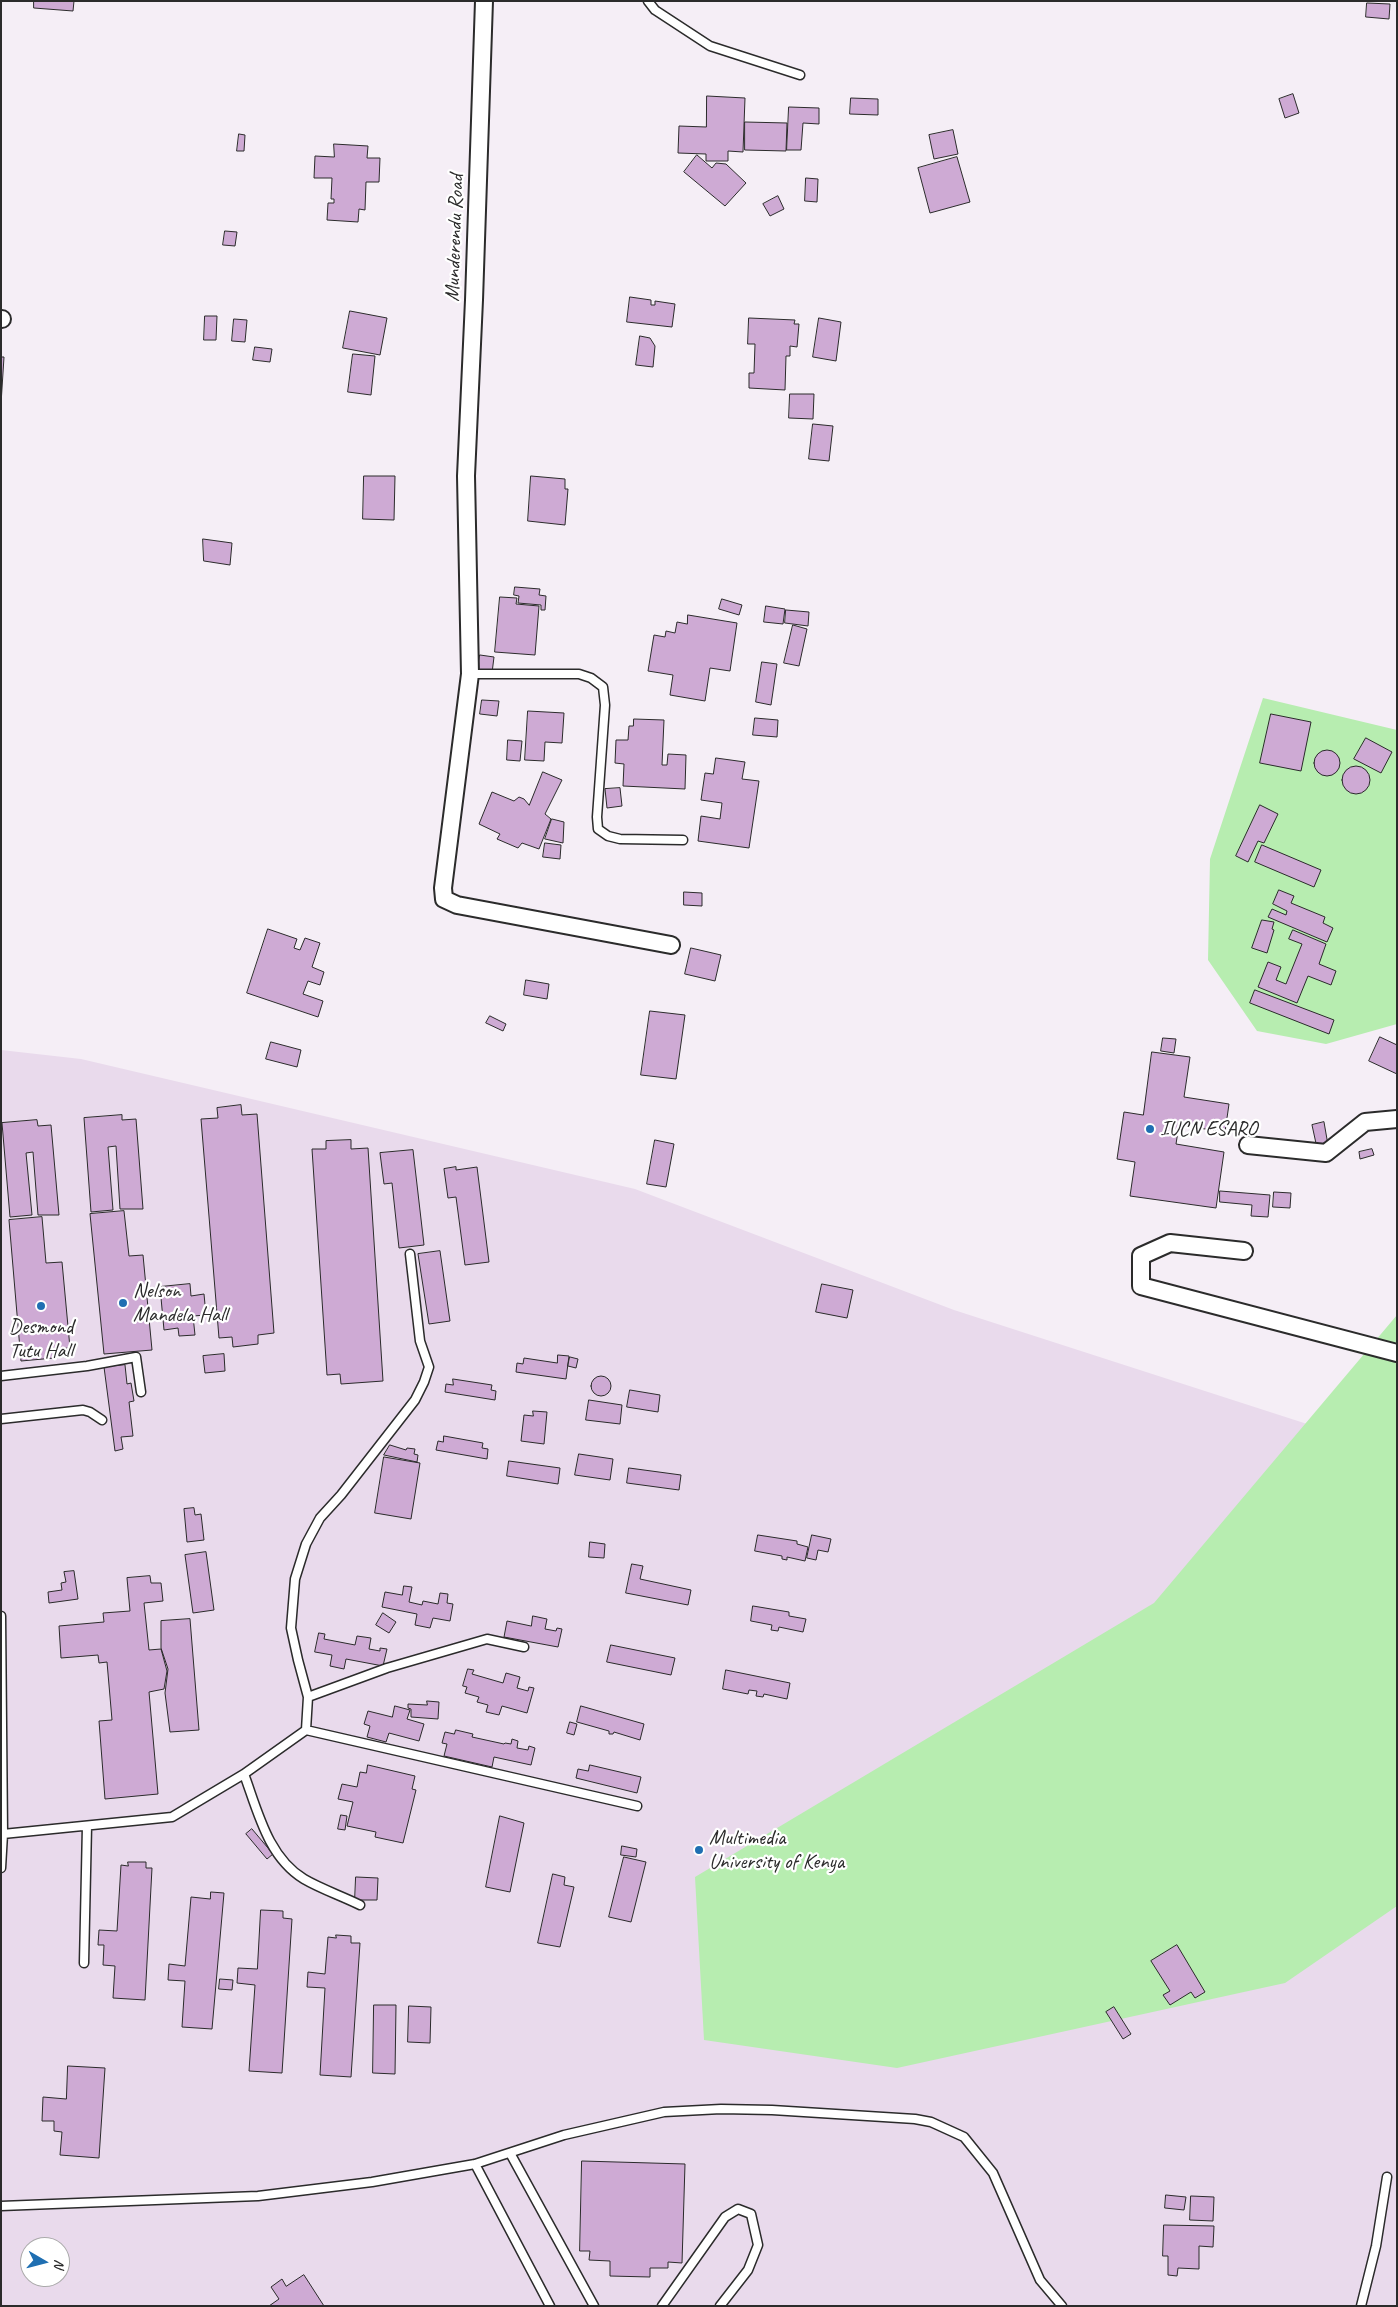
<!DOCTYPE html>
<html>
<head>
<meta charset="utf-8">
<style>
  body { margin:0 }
  #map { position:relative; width:1398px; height:2307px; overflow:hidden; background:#f5eef6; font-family:Caveat,sans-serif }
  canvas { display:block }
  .frame { position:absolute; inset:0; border:2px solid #2b2b2b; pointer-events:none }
  .north { position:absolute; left:20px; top:2237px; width:50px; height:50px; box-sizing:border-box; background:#fff; border:1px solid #aaa; border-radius:50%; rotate:98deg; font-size:14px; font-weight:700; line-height:20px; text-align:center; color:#2b2b2b }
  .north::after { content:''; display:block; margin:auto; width:18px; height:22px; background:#1f6fb2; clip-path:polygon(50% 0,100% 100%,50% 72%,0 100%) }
</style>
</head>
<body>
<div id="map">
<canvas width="1398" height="2307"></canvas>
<div class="frame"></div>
<div class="north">N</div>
</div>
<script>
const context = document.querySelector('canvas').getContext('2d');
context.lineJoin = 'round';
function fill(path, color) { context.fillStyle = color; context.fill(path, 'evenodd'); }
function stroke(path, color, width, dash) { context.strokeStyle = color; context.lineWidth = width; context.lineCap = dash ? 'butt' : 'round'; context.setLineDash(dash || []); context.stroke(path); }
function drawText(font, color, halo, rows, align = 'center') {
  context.font = font + ' Caveat,sans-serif'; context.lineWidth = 4.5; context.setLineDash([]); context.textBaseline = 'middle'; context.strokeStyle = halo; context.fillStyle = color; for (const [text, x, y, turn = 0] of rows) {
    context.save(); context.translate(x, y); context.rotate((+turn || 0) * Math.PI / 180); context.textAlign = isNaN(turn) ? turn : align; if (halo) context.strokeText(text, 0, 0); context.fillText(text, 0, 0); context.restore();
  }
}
const built = new Path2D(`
  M1,1050L81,1059L635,1189L954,1310L1397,1453V2306H1ZM30,2247H60V2277H30Z`);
const green = new Path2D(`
  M1263,698L1397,730V1024L1326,1044L1257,1031L1208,960L1210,859Z
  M1397,1315V1906L1285,1983L897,2068L704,2040L695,1877L1154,1603Z`);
const building = new Path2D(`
  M34,1H74L73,11L34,8Z
  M1367,3L1390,4L1389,19L1366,17Z
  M1293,94L1299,113L1285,118L1279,99Z
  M707,96L745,98L743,152L728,151V161H706V154L678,153L679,126L706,127Z
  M851,98L878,99V115L850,114Z
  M789,107L819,108V124L803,123L801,150H787Z
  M745,122L787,123L786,151L745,150Z
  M953,130L958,154L934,159L929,135Z
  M239,134L245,135L244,151H237Z
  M334,144L368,146L367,158H380L379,182H366L365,210L359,209L358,222L327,220L328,203H334V199H331L332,178H314L315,156L334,157Z
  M697,155L712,168L716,163L726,164L746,183L725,206L684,172Z
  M957,157L970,202L930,213L918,168Z
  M806,178L818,179L817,202L805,201Z
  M778,196L784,209L770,216L763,204Z
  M225,231L237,232L235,246L223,245Z
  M630,297L651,300V305H655V301L675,304L672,327L627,322Z
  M350,311L387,318L380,355L343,348Z
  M205,316H217L216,340H204Z
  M749,318L795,320L794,324H799L797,347L790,346V356H786L785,390L749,388V373H754L755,344H748Z
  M819,318L841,322L836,361L813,357Z
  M234,319L247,320L245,342L232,341Z
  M640,336L650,338L655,346L653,367L636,365Z
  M255,347L272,349L270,362L253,360Z
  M353,354L375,356L371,395L348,392Z
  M1,357H4L1,404Z
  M790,394H814L813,419L789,418Z
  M813,424L833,426L829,461L809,459Z
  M364,476H395L394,520L363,519Z
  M531,476L565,479V489H568L565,525L528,521Z
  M203,539L232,543L230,565L204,561Z
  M515,587L540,589L539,595L546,596L545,610H541V605L518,603L519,596L514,595Z
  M500,597L517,598L516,604L539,606L535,655L495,652Z
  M722,599L742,605L739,615L719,609Z
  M766,606L785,609L783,624L764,622Z
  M786,610L809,612L808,626L785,623Z
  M688,615L737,623L730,671L710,668L705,701L670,695L673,675L648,671L654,635L665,637L666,631L675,633L677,622L687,624Z
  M793,625L807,629L799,666L784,663Z
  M480,655L494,657L492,673L477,671Z
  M762,662L777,664L771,705L756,702Z
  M482,700L499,701L497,716L480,714Z
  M528,711L564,713L562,743L545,742L544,761L525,760Z
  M1271,714L1311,722L1301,771L1260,763Z
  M755,718L778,720L777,737L753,735Z
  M634,719L664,720L662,765H667L668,754L686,755L685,789L623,786L624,764L615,763L616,740H628L629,726H633Z
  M1366,738L1392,752L1381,773L1354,759Z
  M508,740L522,741L520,761L507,760Z
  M1314 763a13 13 0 1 1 26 0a13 13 0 1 1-26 0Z
  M716,758L745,762L742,779L759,781L749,848L698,841L701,816L720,819L722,803L701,800L705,773L713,774Z
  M1342 780a14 14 0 1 1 28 0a14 14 0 1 1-28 0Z
  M543,772L562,780L545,814L551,819L539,849L522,843L518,848L497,839L500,834L479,824L492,792L514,801L519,797L524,799L529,805Z
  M620,788L622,806L607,808L605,789Z
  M1260,805L1278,814L1264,843L1258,841L1248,862L1236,856Z
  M552,819L564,822L563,843L545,839Z
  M545,843L561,845L560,859L543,857Z
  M1262,845L1321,870L1314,887L1255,862Z
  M1279,890L1294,896L1291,903L1325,917L1323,923L1333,928L1327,942L1268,917L1272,909L1286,915L1287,911L1273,904Z
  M684,892L702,893V906L684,905Z
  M1262,920L1274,922L1272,929L1274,930L1267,953L1252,948Z
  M268,929L297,939L294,948L300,950L305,938L320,943L312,967L324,972L320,985L308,981L303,994L323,1001L318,1017L247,993Z
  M1293,930L1326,944L1319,964L1336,971L1331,985L1308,976L1297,1003L1258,987L1268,962L1281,967L1276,980L1286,984L1302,944L1289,939Z
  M691,948L721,955L715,981L685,974Z
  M526,980L549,984L547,999L524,995Z
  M1255,990L1334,1020L1329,1034L1250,1003Z
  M650,1011L685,1015L676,1079L641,1075Z
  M490,1016L506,1024L503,1031L486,1023Z
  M1380,1037L1397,1045V1074L1369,1061Z
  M1163,1038L1176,1039L1174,1053L1161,1051Z
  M271,1042L301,1050L297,1067L266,1059Z
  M1152,1052L1190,1057L1184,1097L1229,1104L1225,1132L1179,1125L1176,1144L1224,1152L1216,1208L1130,1196L1135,1162L1117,1159L1124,1112L1143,1115Z
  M241,1105L242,1115L257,1114L274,1333L258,1335V1344L233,1347L232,1337L219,1338L201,1119L218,1118L217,1108Z
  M122,1115V1120L136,1119L143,1209H120L116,1146L108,1147L113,1210L91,1212L84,1118Z
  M37,1120L38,1126L51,1125L59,1215H38L33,1152L26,1153L32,1215L10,1217L2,1123Z
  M1324,1122L1328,1145L1317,1148L1312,1125Z
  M351,1140V1149L368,1148L383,1381L341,1384L340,1374L327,1375L312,1149H326V1141Z
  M655,1140L674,1144L666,1187L647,1184Z
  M1372,1149L1374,1155L1360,1159L1359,1152Z
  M413,1150L424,1245L399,1248L392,1183L384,1184L380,1153Z
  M456,1167V1170L477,1167L489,1262L465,1265L456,1197L448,1198L444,1169Z
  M1220,1191L1270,1195L1268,1217L1251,1216L1252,1205L1220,1202Z
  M1274,1192L1291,1193L1290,1208L1273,1207Z
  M124,1211L129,1256L143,1255L152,1350L104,1354L90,1214Z
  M42,1217L46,1263L62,1262L70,1348L53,1349L54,1358L21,1361L9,1220Z
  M440,1251L450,1321L429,1324L418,1254Z
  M190,1284L191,1296L204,1294L206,1315L193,1316L195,1335L179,1336L178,1328L164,1330L160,1287Z
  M822,1284L853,1290L847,1318L816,1312Z
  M224,1354L225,1371L205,1373L203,1356Z
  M558,1355L569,1356L566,1379L516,1372L517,1363L523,1364L524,1358L557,1363Z
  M570,1357L578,1359L576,1368L568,1366Z
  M125,1365L127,1384L131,1383L134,1401L129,1402L133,1436L121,1437L123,1449L115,1451L104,1367Z
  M591 1386a10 10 0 1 1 20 0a10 10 0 1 1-20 0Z
  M453,1379L492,1385L491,1390L496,1391L495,1400L445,1392L446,1384L453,1385Z
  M630,1390L660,1395L658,1412L627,1407Z
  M589,1400L622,1405L620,1424L586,1420Z
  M533,1411L547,1412L544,1444L521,1441L524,1415L533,1416Z
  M444,1436L483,1443L482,1448L488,1449L487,1459L436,1450L438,1441L443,1442Z
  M390,1445L406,1450L407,1448L415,1449L414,1454L418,1455L417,1462L384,1455Z
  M579,1454L613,1459L610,1480L575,1475Z
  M384,1457L420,1463L411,1519L375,1513Z
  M509,1461L560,1468L558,1484L507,1476Z
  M629,1468L681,1475L679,1490L627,1483Z
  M194,1508L195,1515L201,1514L204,1540L187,1542L184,1509Z
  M758,1535L797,1541V1544L808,1547L805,1561L787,1557V1560L782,1559V1556L755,1551Z
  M812,1535L831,1539L828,1552L818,1550L816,1560L807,1558Z
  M590,1542L605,1544L604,1558L589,1557Z
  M206,1552L214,1610L193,1613L185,1555Z
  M632,1564L643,1566L640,1579L691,1590L688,1605L626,1593Z
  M74,1571L78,1599L49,1603L48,1592L62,1590L61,1583L66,1582L64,1572Z
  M150,1576L151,1583H161L163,1601L144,1603L149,1650L161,1649L167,1671L164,1689L149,1692L158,1794L105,1799L99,1721L112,1720L107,1662L99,1663L98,1655L61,1658L59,1626L104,1622L103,1613L130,1611L127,1578Z
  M404,1586L412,1587L409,1602L422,1605L423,1601L438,1604L440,1593L448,1594L447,1603L453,1604L450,1621L433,1618L430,1628L415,1625L417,1614L382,1607L385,1592L402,1595Z
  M753,1606L789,1612V1616L806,1619L803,1632L779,1627L778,1631L771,1630L772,1625L751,1621Z
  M383,1613L396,1622L389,1633L376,1625Z
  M533,1616L547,1619L545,1629L556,1631L557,1628L562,1629L558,1647L504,1637L507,1621L531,1626Z
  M190,1619L199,1730L170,1732L165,1693L168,1669L161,1648V1621Z
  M319,1633L325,1634L324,1639L355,1645L357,1636L371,1638L369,1649L380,1651V1648L387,1649L383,1666L346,1659L344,1669L330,1666L332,1655L315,1652Z
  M611,1645L675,1658L671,1675L607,1662Z
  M468,1669L474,1670L472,1674L503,1683L506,1673L520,1677L517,1688L528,1691L529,1687L534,1688L527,1713L502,1706L499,1715L486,1712L488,1705L477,1702L479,1697L465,1693L467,1687L463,1686Z
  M726,1670L790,1683L787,1699L764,1694L763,1697L756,1696L757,1691L749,1690L748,1694L723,1689Z
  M427,1701L439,1702L438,1719L411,1717V1709L408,1708V1704L427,1705Z
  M395,1706L410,1710L407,1719L424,1724L419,1741L389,1733L386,1742L367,1737L370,1726L364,1724L368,1711L392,1717Z
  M581,1706L644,1724L640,1740L614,1732L613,1734H609V1731L577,1722Z
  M570,1722L577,1724L574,1735L567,1733Z
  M456,1730L473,1734L472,1737L504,1744L505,1743L511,1744L512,1739L518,1741L517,1748L528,1750L529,1746L535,1748L531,1765L494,1757L492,1767L444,1756L447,1744L442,1743L445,1732L454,1734Z
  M368,1765L415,1776L412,1789L416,1790L403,1843L375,1837L376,1832L347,1826L353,1802L338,1799L342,1784L357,1787L360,1772L366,1773Z
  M590,1765L641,1777L637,1793L576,1778L578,1769L588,1771Z
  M341,1815L347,1816L345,1830L338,1829Z
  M500,1816L524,1823L510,1892L486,1887Z
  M252,1829L273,1854L267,1859L246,1834Z
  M622,1846L637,1849L636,1857L621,1855Z
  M624,1857L646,1862L631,1922L609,1917Z
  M128,1862H146V1868H152L145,2000L113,1998L115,1966L103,1965L104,1945H98L99,1930L117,1931L121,1865L128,1866Z
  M553,1874L565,1877L564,1885L574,1887L560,1947L538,1943Z
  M356,1877L378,1878L377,1900H355Z
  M211,1892L224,1893L212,2029L182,2027L185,1981L168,1980L169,1964L185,1966L191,1897L210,1899Z
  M261,1910L283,1911V1918L292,1919L282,2073L249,2071L255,1985L237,1983L238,1968L257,1969Z
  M336,1935L351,1936V1943H360L351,2077L320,2075L325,1988L307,1987L308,1972L325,1974L328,1937L336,1938Z
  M1177,1945L1205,1992L1195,1998L1191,1992L1170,2005L1163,1995L1170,1991L1151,1961Z
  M220,1979L233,1980L232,1990L219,1989Z
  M374,2005H396L395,2074L373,2073Z
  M409,2006L431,2007L430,2043L408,2042Z
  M1114,2007L1131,2034L1123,2039L1106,2012Z
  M68,2066L105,2068L99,2158L60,2155L62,2132L54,2131V2121H42L43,2097L66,2099Z
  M582,2161L685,2164L682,2263L668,2262V2268H650V2277L610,2276V2261L589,2260L590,2251H580Z
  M1166,2195L1186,2197L1184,2210L1165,2208Z
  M1191,2196L1214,2197L1213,2221L1190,2220Z
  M1164,2225L1214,2226L1213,2247L1199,2246V2269L1178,2268L1177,2276L1168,2275V2256H1163Z
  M304,2275L324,2306H269L279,2299L271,2287L282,2279L286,2286Z`);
const service = new Path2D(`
  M648,1L655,10L710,46L800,75
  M470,674H579L591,678L603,687L605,705L597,817L598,829L608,836L620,839L683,840
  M1,1376L87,1366L136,1357L141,1392
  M1,1419L83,1410L90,1412L102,1420
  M1,1616L3,1834L1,1868
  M308,1697L387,1668L487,1639L524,1647
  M306,1730L308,1697L298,1660L291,1628L295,1579L306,1544L320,1518L341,1495L415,1400L424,1382L429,1367L420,1341L410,1254
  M244,1774C258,1812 268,1857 304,1879C321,1889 342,1896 360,1905
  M3,1834L172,1817L244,1774L306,1730L637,1806
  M84,1963L87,1826
  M510,2153L594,2306
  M475,2164L550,2306
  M1,2206L258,2196L372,2182L475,2164L564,2135L664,2112L721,2109L772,2110L915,2119L931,2122L964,2137L993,2173L1040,2280L1062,2306
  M662,2306L725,2217L738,2209L751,2214L758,2245L748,2270L720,2306
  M1361,2306L1376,2246L1387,2177`);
const minor = new Path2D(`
  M484,1L474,300L466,476L470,674L443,888L444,899L457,905L671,945
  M1,319H2
  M1248,1145L1326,1153L1365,1122L1397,1119
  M1244,1251L1170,1243L1141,1256V1286L1397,1353`);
const markers = [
  [1150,1129,5,"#1f6fb2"],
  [123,1303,5,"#1f6fb2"],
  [41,1306,5,"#1f6fb2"],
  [699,1850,5,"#1f6fb2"]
];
const streetNames = [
  ["Munderendu Road",455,238,-88]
];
const poiNames = [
  ["IUCN ESARO",1160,1129],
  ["Nelson",133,1291],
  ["Mandela Hall",133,1315],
  ["Desmond",41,1327,"center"],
  ["Tutu Hall",41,1351,"center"],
  ["Multimedia",709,1838],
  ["University of Kenya",709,1862]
];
fill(built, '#e9daec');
fill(green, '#b7edb0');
fill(building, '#ceaad4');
stroke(building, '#2b2b2b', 1);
stroke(service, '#2b2b2b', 11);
stroke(minor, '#2b2b2b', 20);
stroke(service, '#fff', 8);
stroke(minor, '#fff', 16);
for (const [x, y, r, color] of markers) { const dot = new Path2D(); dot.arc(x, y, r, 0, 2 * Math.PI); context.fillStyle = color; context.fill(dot); stroke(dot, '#fff', 2); }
drawText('21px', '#2b2b2b', '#fff', streetNames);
drawText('21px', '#2b2b2b', '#fff', poiNames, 'left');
</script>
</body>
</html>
